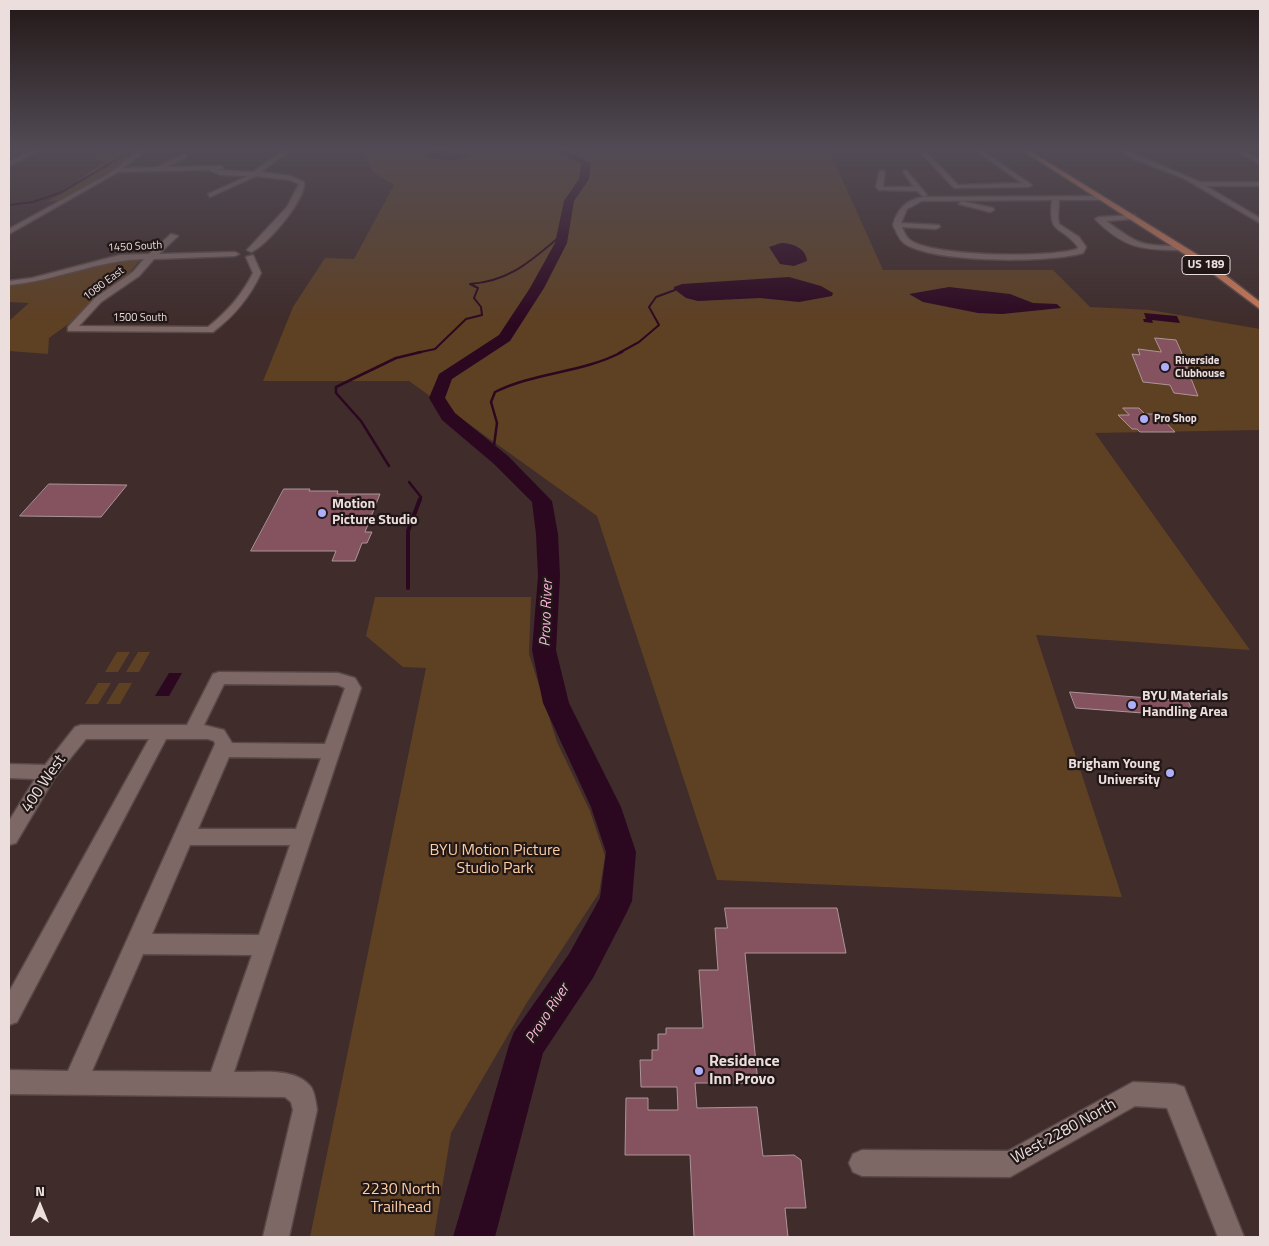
<!DOCTYPE html>
<html>
<head>
<meta charset="utf-8">
<style>
  body { margin:0 }
  #map { position:relative; width:1269px; height:1246px; overflow:hidden; background:#3f2c2b; font-family:"Titillium Web",sans-serif }
  canvas { display:block }
  .frame { position:absolute; inset:0; border:10px solid #ebdedd; pointer-events:none }
  .north { position:absolute; left:15px; top:1181px; width:50px; height:50px; -webkit-text-stroke:4px #201716; paint-order:stroke; rotate:0deg; font-size:14px; font-weight:700; line-height:20px; text-align:center; color:#ebdedd }
  .north::after { content:''; display:block; margin:auto; width:18px; height:22px; background:#ebdedd; clip-path:polygon(50% 0,100% 100%,50% 72%,0 100%) }
</style>
</head>
<body>
<div id="map">
<canvas width="1269" height="1246"></canvas>
<div class="frame"></div>
<div class="north">N</div>
</div>
<script>
const context = document.querySelector('canvas').getContext('2d');
context.lineJoin = 'round';
function fill(path, color) { context.fillStyle = color; context.fill(path, 'evenodd'); }
function stroke(path, color, width, dash) { context.strokeStyle = color; context.lineWidth = width; context.lineCap = dash ? 'butt' : 'round'; context.setLineDash(dash || []); context.stroke(path); }
function drawText(font, color, halo, rows, align = 'center') {
  context.font = font + ' "Titillium Web",sans-serif'; context.lineWidth = 4.5; context.setLineDash([]); context.textBaseline = 'middle'; context.strokeStyle = halo; context.fillStyle = color; for (const [text, x, y, turn = 0] of rows) {
    context.save(); context.translate(x, y); context.rotate((+turn || 0) * Math.PI / 180); context.textAlign = isNaN(turn) ? turn : align; if (halo) context.strokeText(text, 0, 0); context.fillText(text, 0, 0); context.restore();
  }
}
const green = new Path2D(`
  M108,150H141C112,169 82,200 46,202L61,194L104,161L96,160L94,157Z
  M362,150H829L883,270H1053L1090,307L1150,310L1260,329V430L1095,433L1250,650L1036,635L1122,897L717,880L597,516L409,381H263L293,307L325,258L354,259L394,185L373,172Z
  M138,259L140,260L126,277L90,302L74,320L49,338L48,354L9,351V321L29,303L9,302V284L101,262Z
  M375,597H531L529,654L557,742L590,811L605,856L599,893L526,1004L451,1133L434,1237H310L426,668L403,667L366,636Z
  M117,652H130L118,672H105Z
  M138,652H150L139,672H126Z
  M98,683H111L98,704H85Z
  M119,683H132L120,704H106Z`);
const water = new Path2D(`
  M426,150H451L466,156V158L450,160L427,158Z
  M781,243C792,243 806,248 807,261L794,266L780,264L769,247Z
  M789,277L821,286L833,293L832,296L799,302L760,298L698,301L686,298L674,289V287L682,284Z
  M949,287L1010,294L1033,303L1057,304L1061,308L1002,314L978,313L923,302L909,294Z
  M1144,313L1177,316L1180,323L1152,320L1153,323L1144,322L1143,319H1146Z
  M169,673H182L169,696H155Z`);
const streamFar2 = new Path2D(`
  M9,205L33,202L62,192L133,150
  M416,353L435,349L466,319L482,315L481,307L474,298L478,288L470,284C512,281 532,259 563,234
  M619,353L639,342L659,325L649,307L656,297L675,290`);
const streamFar1 = new Path2D(`
  M493,453L497,423L491,402L495,392C535,372 582,373 622,352
  M389,466L361,421L336,393V387L396,358L421,352
  M409,482L421,497L420,501`);
const stream = new Path2D(`
  M408,588V531L420,499`);
const river = new Path2D(`
  M554,150H565L591,163L589,179L574,201L567,243L544,288L510,341L452,379L445,398L455,413L508,456L552,501L558,534L560,576L556,650L569,703L621,807L636,852L632,901L627,912L593,978L543,1053L495,1237H453L509,1045L514,1032L569,954L600,898L606,852L591,807L543,703L532,650L538,576L536,534L532,502L494,464L442,420L429,398L439,374L499,335L530,288L555,243L564,201L579,179L581,164Z`);
const building = new Path2D(`
  M1155,338L1176,340L1188,367L1186,366L1198,396L1174,393L1170,385L1143,382L1132,354L1140,355L1138,349L1161,352Z
  M1123,408H1139L1145,414H1158L1175,432H1140L1137,429H1132L1118,415H1129Z
  M49,484L127,485L101,517L20,516Z
  M284,489H310L309,491H338L337,494H380L365,532H372L367,543H362L355,561H332L336,551H251Z
  M1070,692L1188,701L1196,717L1076,708Z
  M725,908H837L846,953H745L758,1083H695L697,1108L757,1107L763,1156L794,1155L801,1160L806,1208H785L788,1237H694L690,1155H625L626,1098H648V1110H678L677,1087H641L640,1060H652V1050H658V1034H666V1028H703L699,970H718L715,928H727Z`);
const minor = new Path2D(`
  M33,150H40L9,166V162Z
  M140,150H146L123,168L158,167L172,159L185,154L187,157L167,167L222,166L224,169L218,170L253,172L284,150H290L261,172L291,176L304,182C307,198 266,247 251,252L247,250L287,207L299,184L290,180L256,176L210,197L208,194L248,176L220,175L209,170L118,172L9,234V229L107,175Z
  M918,150H924L958,185L1022,183L975,150H981L1032,185L1029,187L954,188Z
  M1120,150H1126L1200,182H1260V186H1206L1260,218V223L1183,178L1133,159Z
  M1235,150H1242L1260,160V164Z
  M882,170L885,172L883,187H914L903,172L906,170L927,195L924,197L1101,196L1104,198L1101,200H1059L1058,217L1059,224L1079,237L1086,247L1083,253C1049,263 935,263 905,244C899,240 896,231 893,225C897,209 907,199 924,197L917,191L879,190L876,187L879,172ZM1052,200C1048,237 1061,224 1078,247L1077,249C1049,258 933,257 910,240C906,237 904,232 902,227L936,229L940,227L939,225L901,223L907,209L922,201Z
  M961,201L993,208L994,210L990,212L959,204Z
  M1135,215L1132,219L1106,221C1139,244 1139,246 1180,246L1184,248L1180,250C1141,250 1124,248 1095,219L1099,217Z
  M171,234L178,236L159,254L235,252L239,254L235,256L154,259L139,276L101,302L79,326L208,327C227,312 242,295 253,273L246,257L253,255L261,273C250,297 234,316 213,332L68,331V327L95,298L133,272L144,259C98,260 55,281 9,285V281L32,278L120,255L149,254Z
  M219,672L338,673L355,678L361,688L234,1072C257,1073 295,1066 311,1087C315,1093 316,1103 317,1110L289,1237H263L293,1110L291,1102L285,1097L9,1094V1070L68,1071L215,744L214,741L208,739H166L17,1022L9,1025V992L149,739H86L55,777L16,843L9,845V821L35,779L9,778V764L45,765L75,727L81,725H187L213,674ZM224,684L338,685L345,688L325,744L232,743L224,730L204,725ZM229,757L321,758L296,829H198ZM190,845H290L259,935L152,934ZM143,954L252,955L211,1072L92,1071Z
  M1133,1082L1175,1084L1184,1087L1244,1237H1218L1167,1108L1135,1106L1010,1177L862,1176L853,1172L849,1163L853,1154L862,1150L1008,1151Z`);
const highway = new Path2D(`
  M1022,150H1028L1206,260L1260,302V309L1200,264Z`);
const markers = [
  [1165,367,5,"#afaefa"],
  [1144,419,5,"#afaefa"],
  [322,513,5,"#afaefa"],
  [1132,705,5,"#afaefa"],
  [1170,773,5,"#afaefa"],
  [699,1071,5,"#afaefa"]
];
const farStreetnames = [
  ["1450 South",135,247,-3],
  ["1080 East",104,284,-37],
  ["1500 South",140,318]
];
const farPoinames = [
  ["Riverside",1175,361],
  ["Clubhouse",1175,374],
  ["Pro Shop",1154,419]
];
const shields = [
  [1206,265,48]
];
const shieldNames = [
  ["US 189",1206,265]
];
const poiNames = [
  ["Motion",332,505],
  ["Picture Studio",332,521],
  ["BYU Materials",1142,697],
  ["Handling Area",1142,713],
  ["Brigham Young",1160,765,"right"],
  ["University",1160,781,"right"]
];
const waterNames = [
  ["Provo River",547,613,-88],
  ["Provo River",548,1014,-57]
];
const nearStreetnames = [
  ["400 West",44,784,-56],
  ["West 2280 North",1064,1132,-29]
];
const nearParknames = [
  ["BYU Motion Picture",495,851],
  ["Studio Park",495,869],
  ["2230 North",401,1190],
  ["Trailhead",401,1208]
];
const nearPoinames = [
  ["Residence",709,1062],
  ["Inn Provo",709,1080]
];
fill(green, '#5e4023');
fill(water, '#2c0820');
stroke(streamFar2, '#2c0820', 2);
stroke(streamFar1, '#2c0820', 2.5);
stroke(stream, '#2c0820', 4);
fill(river, '#2c0820');
fill(building, '#84535f');
stroke(building, '#ac9599', 1);
stroke(minor, '#584948', 3);
stroke(highway, '#584948', 3);
fill(minor, '#7e6866');
fill(highway, '#ce7955');
const sky = context.createLinearGradient(0, 0, 0, 324);
sky.addColorStop(0, '#231818');
sky.addColorStop(0.46, '#524b55');
sky.addColorStop(1, '#524b5500');
context.fillStyle = sky;
context.fillRect(0, 0, 1269, 324);
for (const [x, y, r, color] of markers) { const dot = new Path2D(); dot.arc(x, y, r, 0, 2 * Math.PI); context.fillStyle = color; context.fill(dot); stroke(dot, '#201716', 2); }
drawText('11px', '#ebdedd', '#201716', farStreetnames);
drawText('bold 11px', '#ebdedd', '#201716', farPoinames, 'left');
for (const [x, y, w] of shields) { const box = new Path2D(); box.roundRect(x - w / 2, y - 9.5, w, 19, 4); context.fillStyle = '#201716'; context.fill(box); stroke(box, '#ebdedd', 1); }
drawText('bold 12px', '#ebdedd', null, shieldNames);
drawText('bold 14px', '#ebdedd', '#201716', poiNames, 'left');
drawText('italic 15px', '#feb6df', '#201716', waterNames);
drawText('16px', '#ebdedd', '#201716', nearStreetnames);
drawText('16px', '#fdcda2', '#201716', nearParknames);
drawText('bold 16px', '#ebdedd', '#201716', nearPoinames, 'left');
</script>
</body>
</html>
